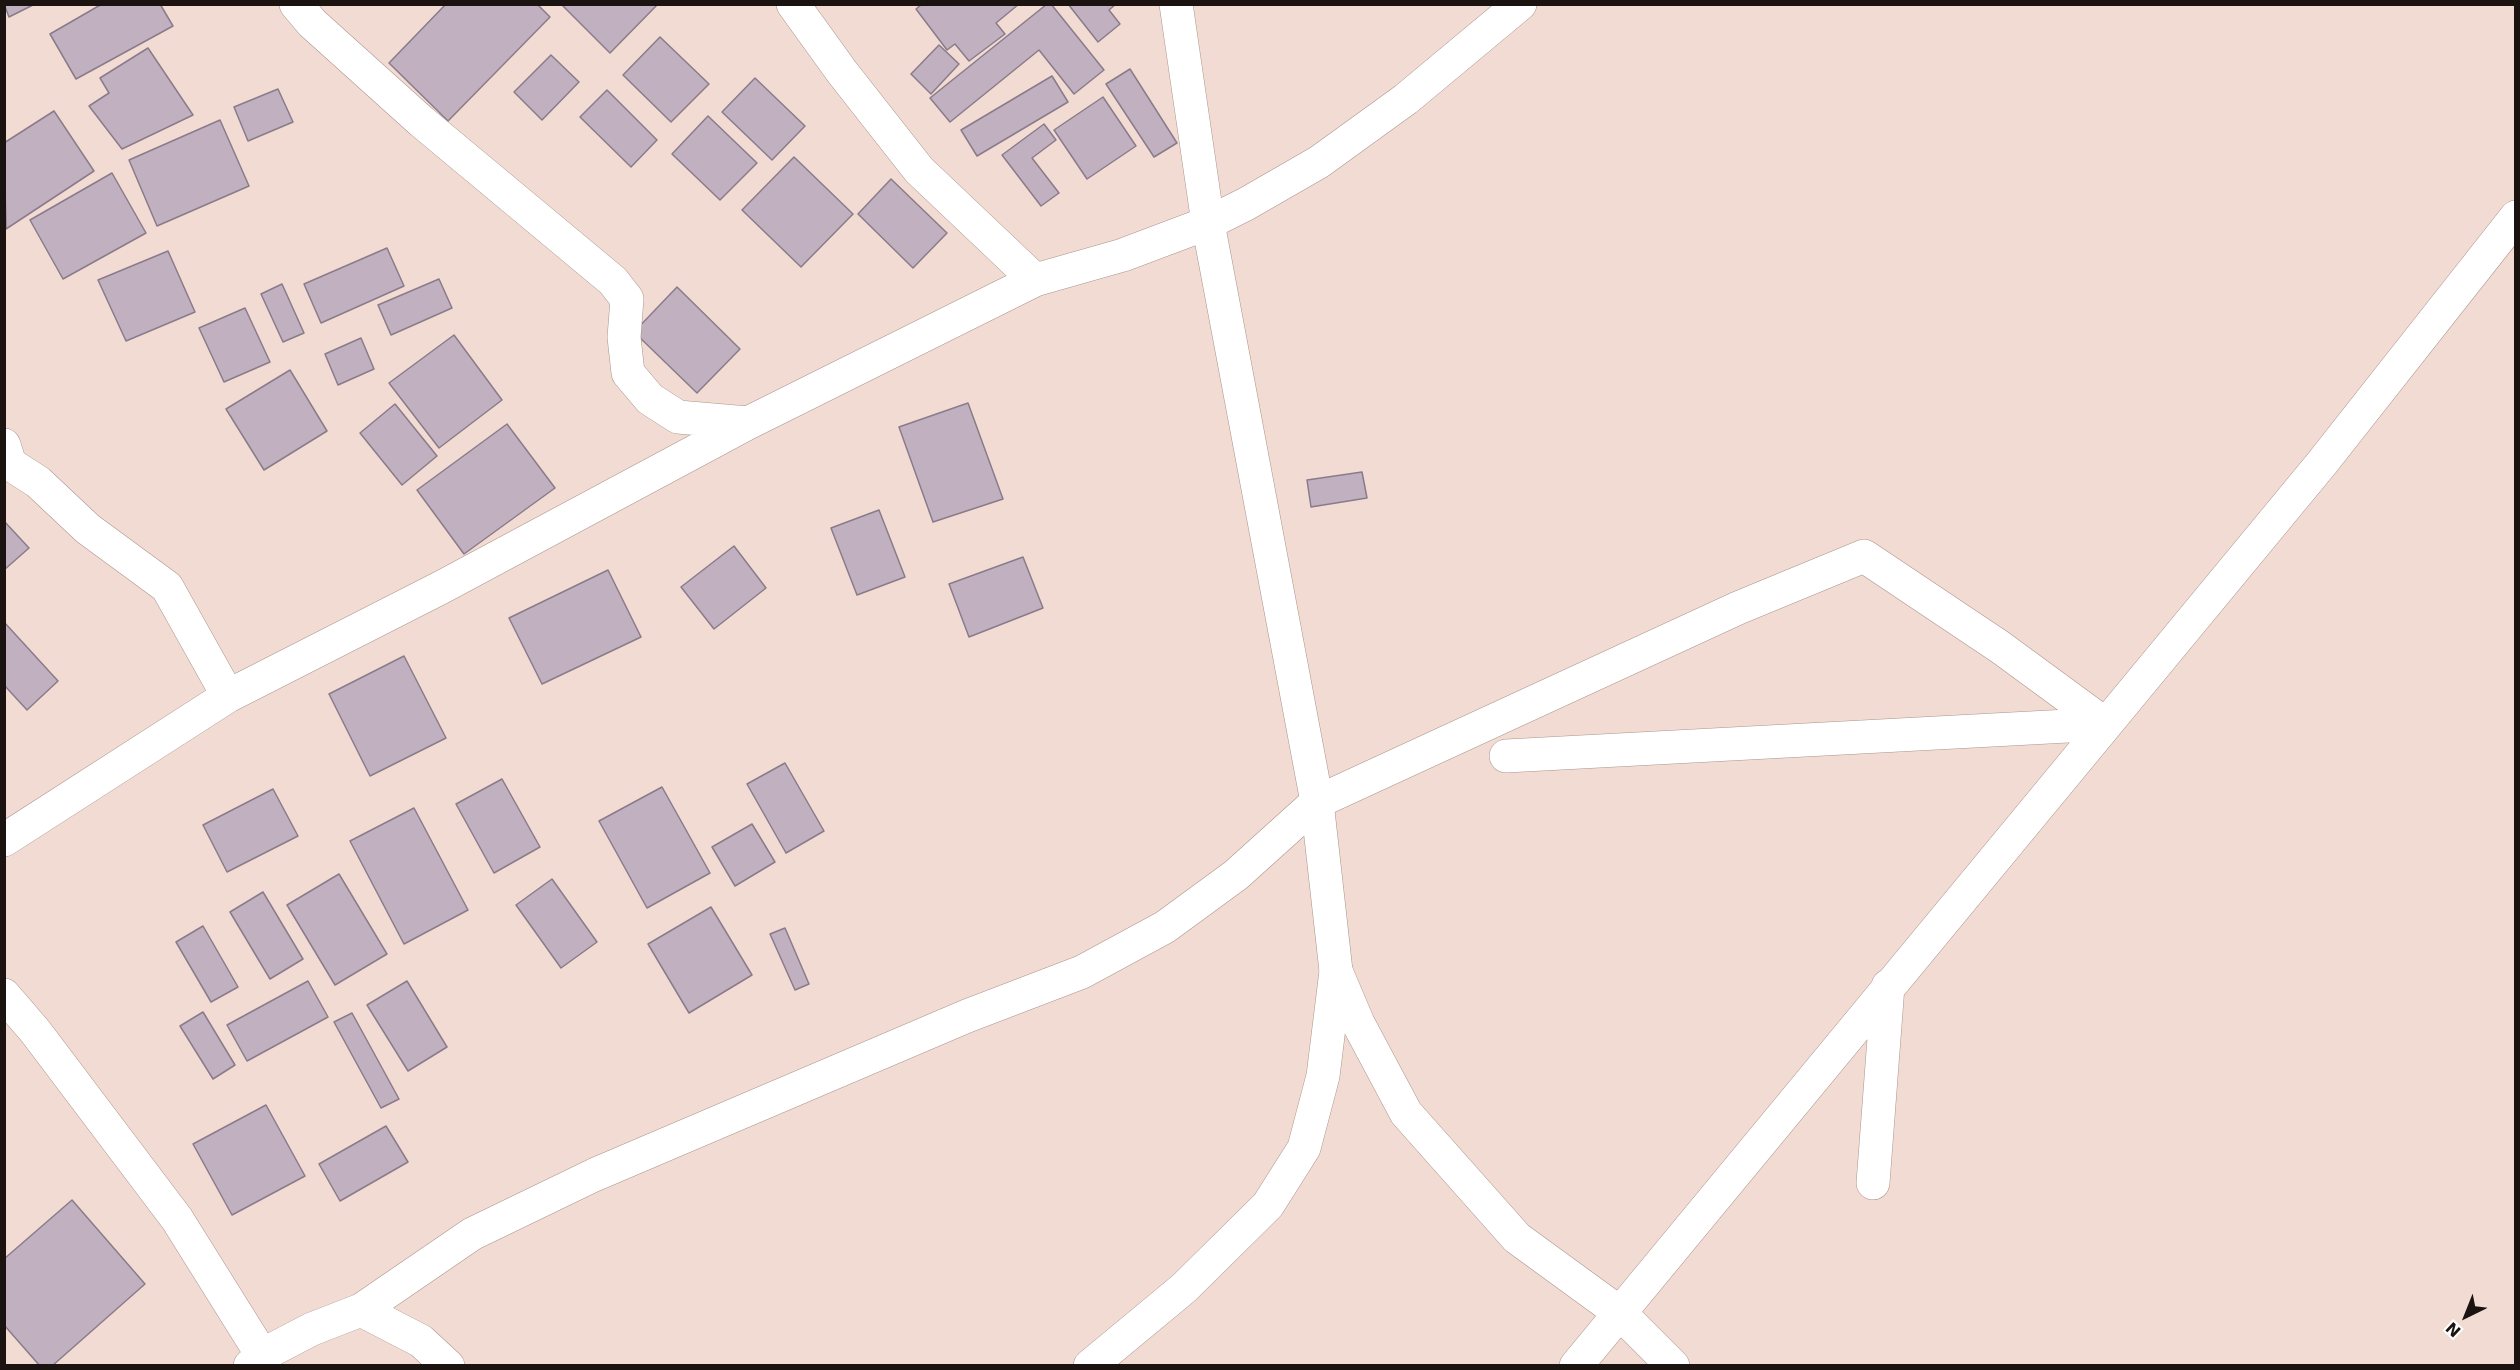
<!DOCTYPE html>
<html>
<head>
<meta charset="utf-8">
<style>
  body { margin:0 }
  #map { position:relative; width:2520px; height:1370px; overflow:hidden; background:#f2dbd2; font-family:"DejaVu Sans",sans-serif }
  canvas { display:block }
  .frame { position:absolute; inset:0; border:6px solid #1a130f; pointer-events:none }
  .north { position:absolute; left:2436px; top:1286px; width:60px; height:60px; -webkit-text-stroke:4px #fff; paint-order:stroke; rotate:223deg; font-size:16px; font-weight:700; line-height:24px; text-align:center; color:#1a130f }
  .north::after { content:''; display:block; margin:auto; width:21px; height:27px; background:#1a130f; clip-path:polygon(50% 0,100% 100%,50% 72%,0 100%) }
</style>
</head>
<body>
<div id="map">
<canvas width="2520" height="1370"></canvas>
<div class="frame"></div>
<div class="north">N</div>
</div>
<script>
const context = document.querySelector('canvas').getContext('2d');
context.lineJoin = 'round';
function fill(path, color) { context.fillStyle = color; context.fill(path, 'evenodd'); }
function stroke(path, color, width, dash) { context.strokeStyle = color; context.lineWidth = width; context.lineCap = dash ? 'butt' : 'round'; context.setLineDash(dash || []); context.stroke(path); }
const building = new Path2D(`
  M4,4H35L9,17Z
  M102,4H160L173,26L76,79L50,34Z
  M446,4H537L550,17L448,121L389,63Z
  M561,4H658L610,53Z
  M922,4H1019L996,23L1005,34L969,61L955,44L947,50L916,9Z
  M1047,4H1051L1104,70L1074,94L1039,50L950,122L930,98Z
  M1068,4H1116L1109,10L1120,24L1098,42Z
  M660,37L709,84L671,122L623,75Z
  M939,45L959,64L931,94L911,74Z
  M148,48L193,115L122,149L89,106L109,93L100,78Z
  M551,55L579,82L542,120L514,92Z
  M1130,69L1177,143L1154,157L1106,84Z
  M1052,76L1068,102L977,156L961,130Z
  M755,78L805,126L772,160L722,112Z
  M278,89L293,122L248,141L234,107Z
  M607,90L657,140L631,167L580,117Z
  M1103,97L1136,146L1087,179L1054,130Z
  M54,111L94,171L6,229L4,143Z
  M708,116L757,163L720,200L672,154Z
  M220,120L249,186L157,226L129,160Z
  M1044,124L1056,140L1032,158L1059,193L1041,206L1002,155Z
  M794,157L853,214L801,267L742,210Z
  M112,173L146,233L63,279L30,220Z
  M891,179L947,233L913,268L858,214Z
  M387,248L404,286L321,323L304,284Z
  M168,251L195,312L126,341L98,280Z
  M439,279L452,308L391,335L378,305Z
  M282,284L304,333L283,342L261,294Z
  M677,287L740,349L697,393L634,332Z
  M245,308L270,362L224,382L199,328Z
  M454,335L502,400L439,448L389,383Z
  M361,338L374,369L338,385L325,354Z
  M290,370L327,431L264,470L226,409Z
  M968,403L1003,499L933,522L899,427Z
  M395,404L437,456L402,485L360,433Z
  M507,424L555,488L464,554L417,490Z
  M1362,472L1367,498L1311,507L1307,480Z
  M879,510L905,577L857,595L831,528Z
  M4,521L29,548L4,570Z
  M734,546L766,588L714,629L681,587Z
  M1023,557L1043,608L969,637L949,584Z
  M608,570L641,637L542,684L509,618Z
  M4,622L58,681L27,710L4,685Z
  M404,656L446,738L370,776L329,694Z
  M785,763L824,831L786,853L747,784Z
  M502,779L540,847L494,873L456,804Z
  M662,787L710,873L647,908L599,821Z
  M273,789L298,836L227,872L203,825Z
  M414,808L468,910L404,944L350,841Z
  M752,824L775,862L735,886L712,847Z
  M339,874L387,954L335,985L287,905Z
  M552,879L597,942L561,968L516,905Z
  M263,892L303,959L270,979L230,912Z
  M711,907L752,975L689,1013L648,944Z
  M203,926L238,987L211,1002L176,942Z
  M785,928L809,984L795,990L770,934Z
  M308,981L328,1017L247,1061L227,1025Z
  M407,981L447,1047L408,1071L367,1005Z
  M203,1012L235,1065L213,1079L180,1026Z
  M352,1013L399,1099L381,1108L334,1022Z
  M266,1105L305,1176L232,1215L193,1144Z
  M386,1126L408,1162L340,1201L319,1164Z
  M72,1200L145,1284L52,1366H40L4,1325V1259Z`);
const street = new Path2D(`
  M296,4L312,23L422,122L613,281L627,299L624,337L628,373L650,399L678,417L748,423
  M793,4L842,72L919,170L1035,280
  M4,445L10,464L38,482L88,529L167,587L228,696
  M1506,756L2105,724
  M4,840L228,696L442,587L748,423L1035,280L1123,255L1208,223L1246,204L1319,162L1406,99L1520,4
  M1336,971L1358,1023L1406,1113L1517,1238L1620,1313L1673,1366
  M4,995L35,1031L177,1219L262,1355
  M1873,1183L1888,986
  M361,1310L421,1341L448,1366
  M250,1366L262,1355L312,1329L361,1310L472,1234L594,1175L967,1016L1082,972L1165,927L1236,875L1317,802L1738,608L1864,556L2000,647L2105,724
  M1576,1366L2322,463L2516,217`);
const secondary = new Path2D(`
  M1090,1366L1184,1288L1268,1205L1304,1148L1323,1076L1336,971L1317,802L1208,223L1176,4`);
fill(building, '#c0b0c0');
stroke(building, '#8a7b8a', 1.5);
stroke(street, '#aa958c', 34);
stroke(secondary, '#aa958c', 34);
stroke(street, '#fff', 33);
stroke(secondary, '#fff', 33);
</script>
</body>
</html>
